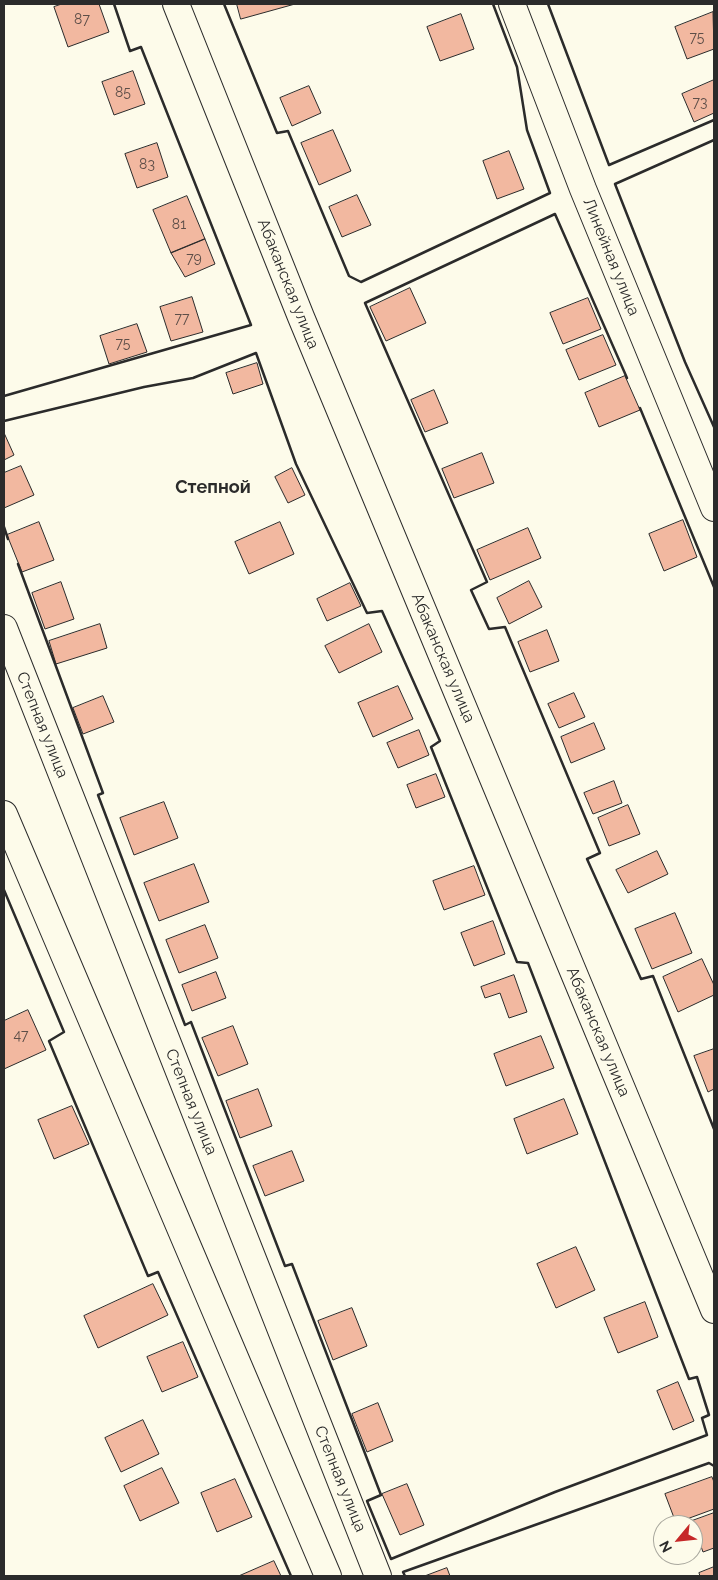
<!DOCTYPE html>
<html>
<head>
<meta charset="utf-8">
<style>
  body { margin:0 }
  #map { position:relative; width:718px; height:1580px; overflow:hidden; background:#fdfbea; font-family:Raleway,sans-serif }
  canvas { display:block }
  .frame { position:absolute; inset:0; border:5px solid #2b2b2b; pointer-events:none }
  .north { position:absolute; left:653px; top:1515px; width:50px; height:50px; box-sizing:border-box; background:#fdfbea; border:1px solid #a9a89e; border-radius:50%; rotate:242deg; font-size:14px; font-weight:700; line-height:20px; text-align:center; color:#2b2b2b }
  .north::after { content:''; display:block; margin:auto; width:18px; height:22px; background:#c62828; clip-path:polygon(50% 0,100% 100%,50% 72%,0 100%) }
</style>
</head>
<body>
<div id="map">
<canvas width="718" height="1580"></canvas>
<div class="frame"></div>
<div class="north">N</div>
</div>
<script>
const context = document.querySelector('canvas').getContext('2d');
context.lineJoin = 'round';
function fill(path, color) { context.fillStyle = color; context.fill(path, 'evenodd'); }
function stroke(path, color, width, dash) { context.strokeStyle = color; context.lineWidth = width; context.lineCap = dash ? 'butt' : 'round'; context.setLineDash(dash || []); context.stroke(path); }
function drawText(font, color, halo, rows, align = 'center') {
  context.font = font + ' Raleway,sans-serif'; context.lineWidth = 4; context.setLineDash([]); context.textBaseline = 'middle'; context.strokeStyle = halo; context.fillStyle = color; for (const [text, x, y, turn = 0] of rows) {
    context.save(); context.translate(x, y); context.rotate((+turn || 0) * Math.PI / 180); context.textAlign = isNaN(turn) ? turn : align; if (halo) context.strokeText(text, 0, 0); context.fillText(text, 0, 0); context.restore();
  }
}
const building = new Path2D(`
  M62,4H99L109,32L68,47L54,7Z
  M237,4H295L241,19Z
  M713,12L714,49L687,59L675,27Z
  M461,14L474,49L440,61L427,27Z
  M133,71L145,104L114,115L102,82Z
  M714,80V113L694,122L682,94Z
  M309,86L321,113L292,126L280,98Z
  M333,130L351,171L319,185L301,143Z
  M157,143L168,177L137,188L125,154Z
  M509,151L524,189L497,199L483,161Z
  M357,195L371,225L342,237L329,207Z
  M187,196L205,239L171,253L153,210Z
  M205,239L215,264L185,277L171,253Z
  M410,288L426,323L386,341L370,307Z
  M192,297L203,332L171,341L160,307Z
  M588,298L601,329L563,344L550,313Z
  M137,324L147,352L109,364L100,336Z
  M603,335L616,365L579,380L566,350Z
  M257,363L263,384L233,394L226,373Z
  M625,376L640,410L599,427L585,393Z
  M434,390L448,423L425,432L411,400Z
  M5,435L14,455L4,460V436Z
  M482,453L494,483L454,498L442,469Z
  M21,466L34,495L4,508V473Z
  M292,468L305,495L288,503L275,477Z
  M683,520L697,557L664,571L649,534Z
  M39,522L54,560L22,572L7,535Z
  M280,522L294,554L249,574L235,542Z
  M528,528L541,558L490,580L477,550Z
  M529,581L542,607L509,624L497,598Z
  M61,582L74,619L45,629L32,593Z
  M350,583L361,606L327,621L317,599Z
  M100,624L107,648L56,664L49,641Z
  M369,624L382,652L339,673L325,646Z
  M547,630L559,661L530,672L518,642Z
  M398,686L413,719L373,737L358,703Z
  M574,693L585,717L559,728L548,704Z
  M103,696L114,722L83,734L73,708Z
  M594,723L605,749L571,763L561,737Z
  M419,730L429,755L398,768L387,743Z
  M436,774L445,797L416,808L407,785Z
  M614,781L622,803L593,814L584,793Z
  M164,802L178,838L134,855L120,818Z
  M628,805L640,834L609,846L598,818Z
  M657,851L668,874L628,893L616,870Z
  M194,864L209,902L159,921L144,883Z
  M474,866L485,895L444,910L433,881Z
  M675,913L692,953L652,969L635,929Z
  M493,921L505,954L474,966L461,933Z
  M205,925L218,958L179,973L166,940Z
  M702,959L714,985V995L678,1012L663,977Z
  M216,972L226,998L192,1011L182,985Z
  M514,975L527,1012L509,1018L500,993L485,998L481,987Z
  M28,1010L46,1050L4,1069V1021Z
  M233,1026L248,1064L218,1076L202,1038Z
  M541,1036L554,1068L506,1086L494,1054Z
  M714,1049V1089L708,1092L694,1056Z
  M258,1089L272,1126L240,1138L226,1101Z
  M564,1099L578,1134L527,1154L514,1119Z
  M72,1106L89,1144L54,1159L38,1120Z
  M292,1151L304,1181L265,1196L253,1166Z
  M576,1247L595,1290L556,1308L537,1264Z
  M153,1284L168,1315L98,1348L84,1316Z
  M645,1302L658,1337L618,1353L604,1318Z
  M352,1308L367,1346L333,1360L318,1321Z
  M183,1342L198,1377L162,1392L147,1357Z
  M678,1382L694,1421L673,1430L657,1391Z
  M378,1403L393,1441L367,1452L352,1414Z
  M143,1420L159,1454L121,1472L105,1438Z
  M162,1468L179,1503L140,1521L124,1486Z
  M712,1477L714,1482V1509L676,1523L665,1494Z
  M235,1479L252,1517L217,1532L201,1493Z
  M407,1484L424,1525L400,1535L382,1494Z
  M714,1513V1548L703,1552L692,1521Z
  M274,1561L281,1576H239Z
  M714,1567V1576H700L699,1573Z
  M447,1568L450,1576H425Z`);
const minor = new Path2D(`
  M176,4L301,317L714,1310
  M512,4L583,189L714,508
  M4,628L378,1576
  M4,814L328,1576`);
const wall = new Path2D(`
  M224,4L277,133L288,131L349,276L361,282L550,193L527,130L517,67L493,4
  M548,4L609,165L714,120
  M714,140L615,184L685,362L714,427
  M627,378L555,214L365,303L487,582L471,590L489,629L505,627L600,853L587,859L641,979L653,976L714,1129
  M4,396L251,325L141,47L130,51L114,4
  M640,408L714,587
  M4,421L144,387L193,378L256,353L296,464L367,613L382,611L440,741L431,747L517,962L528,963L689,1379L697,1377L709,1415L702,1418L707,1435L555,1492L391,1559L367,1501L381,1495L292,1264L285,1266L191,1022L185,1025L98,795L103,793L18,564
  M4,527L8,539
  M4,890L64,1032L49,1041L148,1276L158,1272L291,1576
  M405,1576L403,1572L709,1463L714,1466`);
const numberNames = [
  ["87",82,20],
  ["75",697,38],
  ["85",123,93],
  ["73",700,103],
  ["83",147,165],
  ["81",179,225],
  ["79",194,259],
  ["77",182,319],
  ["75",123,344],
  ["47",21,1036]
];
const streetNames = [
  ["Линейная улица",611,257,68],
  ["Абаканская улица",288,284,68],
  ["Абаканская улица",443,658,67],
  ["Степная улица",42,725,68],
  ["Абаканская улица",598,1032,67],
  ["Степная улица",191,1102,68],
  ["Степная улица",340,1479,68]
];
const neighbourhoodNames = [
  ["Степной",213,488]
];
fill(building, '#f2b8a0');
stroke(building, '#2b2b2b', 1);
stroke(minor, '#2b2b2b', 28);
stroke(minor, '#fdfbea', 26);
stroke(wall, '#2b2b2b', 2.5);
drawText('14px', '#5d4e48', null, numberNames);
drawText('16px', '#2b2b2b', '#fdfbea', streetNames);
drawText('bold 18px', '#2b2b2b', '#fdfbea', neighbourhoodNames);
</script>
</body>
</html>
